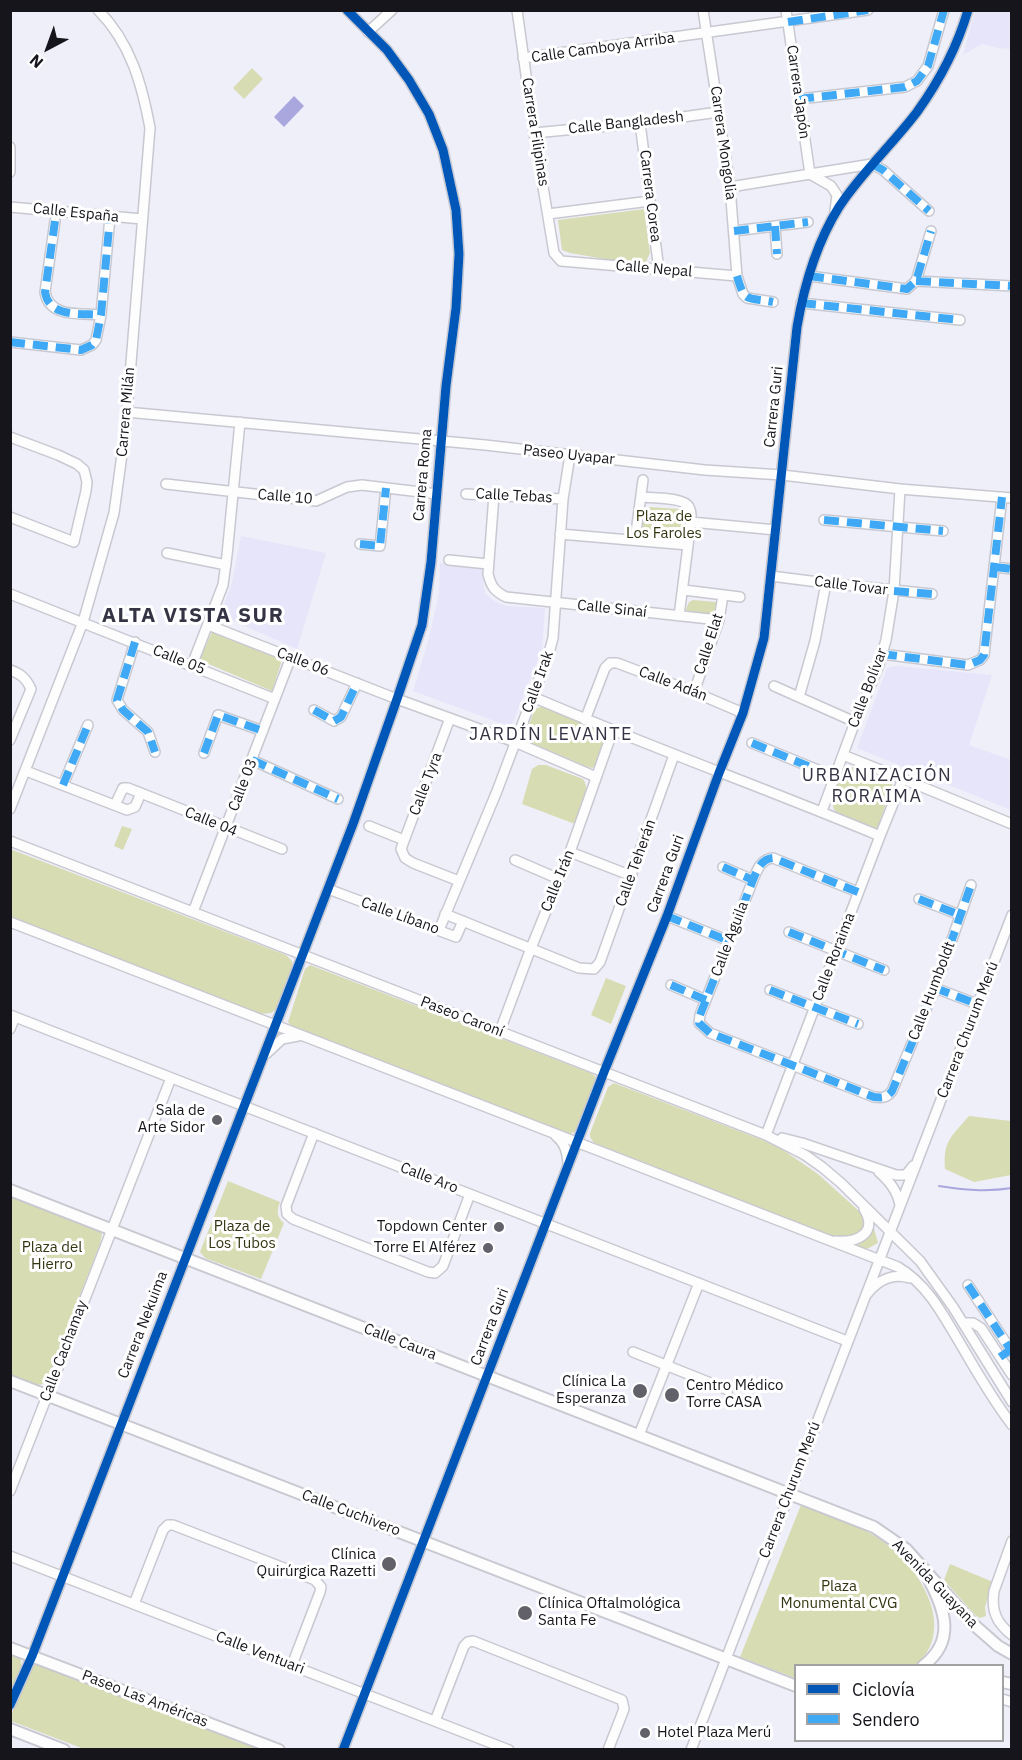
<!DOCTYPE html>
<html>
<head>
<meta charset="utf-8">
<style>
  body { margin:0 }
  #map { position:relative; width:1022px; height:1760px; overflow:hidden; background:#efeffa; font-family:"IBM Plex Sans",sans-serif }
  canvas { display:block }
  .frame { position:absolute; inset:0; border:12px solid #16151c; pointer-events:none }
  .legend { position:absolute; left:794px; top:1664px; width:210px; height:78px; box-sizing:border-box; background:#fff; border:2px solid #a2a1a4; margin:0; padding:8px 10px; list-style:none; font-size:18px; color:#16151c }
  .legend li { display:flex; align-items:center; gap:12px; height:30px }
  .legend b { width:30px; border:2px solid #a2a1a4 }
  .north { position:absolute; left:18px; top:18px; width:60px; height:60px; -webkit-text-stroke:4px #fff; paint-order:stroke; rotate:221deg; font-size:16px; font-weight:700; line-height:24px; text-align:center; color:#16151c }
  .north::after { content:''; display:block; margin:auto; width:21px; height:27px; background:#16151c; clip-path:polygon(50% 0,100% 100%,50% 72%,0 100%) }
</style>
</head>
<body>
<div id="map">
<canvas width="1022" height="1760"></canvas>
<div class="frame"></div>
<ul class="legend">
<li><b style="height:8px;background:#0057b8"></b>Ciclovía</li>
<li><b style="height:8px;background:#3fa9f5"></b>Sendero</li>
</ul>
<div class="north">N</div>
</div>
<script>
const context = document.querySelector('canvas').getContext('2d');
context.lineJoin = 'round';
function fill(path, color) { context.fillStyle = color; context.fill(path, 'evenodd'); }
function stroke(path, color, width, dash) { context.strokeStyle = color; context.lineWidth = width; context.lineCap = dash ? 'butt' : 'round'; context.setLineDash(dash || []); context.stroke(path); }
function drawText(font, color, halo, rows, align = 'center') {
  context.font = font + ' "IBM Plex Sans",sans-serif'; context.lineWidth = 6; context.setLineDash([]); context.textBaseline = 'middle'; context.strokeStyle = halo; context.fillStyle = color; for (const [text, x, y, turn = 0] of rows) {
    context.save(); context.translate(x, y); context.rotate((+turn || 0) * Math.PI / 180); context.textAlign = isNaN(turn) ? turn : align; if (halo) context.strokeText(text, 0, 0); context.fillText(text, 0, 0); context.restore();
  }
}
const built = new Path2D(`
  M975,11H1011V49L999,48L982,44L963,55Z
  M241,536L326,553L297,649L220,615L232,583Z
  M440,563L481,566L485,593L495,602L507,606L545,608L542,649L511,727L413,691L429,638L439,594Z
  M897,666L992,675L969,745L1011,760V810L857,748L887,668Z`);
const green = new Path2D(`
  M252,68L263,79L244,99L233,88Z
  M644,209L650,253L646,262L639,265L570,253L562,250L558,220Z
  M649,507L680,509L686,516L682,540H648C641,532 642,520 645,510Z
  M693,600L716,602L719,606V612L714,617L689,614L686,609L689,602Z
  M212,632L282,660L272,691L199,660Z
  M543,706L592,726L602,734L603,745L595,766L592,768L585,766L527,741L525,734L535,709Z
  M538,765H546L583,779C592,792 580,810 575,824L522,804L532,769Z
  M854,767L893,783L877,830L836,812C827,800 836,781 844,769Z
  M122,826L132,829L123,850L114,846Z
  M10,849L286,955L292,961L293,968L278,1008L271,1013L261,1014L11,917Z
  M310,965L591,1073L595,1076V1082L576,1131L570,1134L291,1026L288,1022L305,969Z
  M606,978L626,986L611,1024L591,1015Z
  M614,1083L765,1141L783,1150L818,1174L859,1211L863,1217L864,1225L859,1236L842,1240L594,1143L590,1137V1133L608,1087Z
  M969,1116L1011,1121V1175L974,1182L945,1169C943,1141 951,1137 969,1116Z
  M228,1181L280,1202C277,1210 276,1217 284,1223L261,1279L205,1258L200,1252Z
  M10,1196L96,1229L102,1234L100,1244L46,1382C36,1390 22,1380 11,1376Z
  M872,1221L878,1243L865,1250L854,1247L867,1238Z
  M801,1505C829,1515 859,1524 884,1542C920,1568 958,1629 916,1665L796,1666L795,1678L740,1657Z
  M950,1564L993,1582L985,1607L986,1616L980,1618L975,1615L944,1580Z
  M11,1652L18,1655L21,1660V1669L11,1693Z
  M36,1662L263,1749H84L11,1721V1715L32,1665Z`);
const water = new Path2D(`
  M294,96L304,106L284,127L274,117Z`);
const stream = new Path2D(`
  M939,1186C964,1190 986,1192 1012,1188`);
const minor = new Path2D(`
  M517,10L534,133L554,253L561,261L737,276
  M703,10L730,187L737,276L743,294L747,298L773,302
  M786,10L810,174
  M368,32L392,10
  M523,58L868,10
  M799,99L905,87L917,81L928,66L944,10
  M640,123L659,270
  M534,133L640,123L718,112
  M10,147V172
  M810,174L831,186L837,195L835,211
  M730,187L872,164L883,170L929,211
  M10,207L142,219
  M548,214L650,201
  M55,221L45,292C49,318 81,313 101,315
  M775,226L777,254
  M734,231L808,222
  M809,276L907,289L916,281L931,231
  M916,281L1012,286
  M801,303L960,320
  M10,342L81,350L92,345L96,340L101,315L110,217
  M126,412L485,445L705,470L782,475L900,489L1012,498
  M10,437L58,455L77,464L84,470L87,482L86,491L74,542L10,517
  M166,484L316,501L347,487L362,485L437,494
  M466,494L563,499
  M494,495L488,574C491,586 494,591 506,597L719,620
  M642,497C653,498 684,497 689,507C692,512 691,518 691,522L679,616
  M824,520L943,531
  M691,522L776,530
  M560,534L688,545
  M635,540L643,480
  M360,544L380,546L386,488
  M167,553L226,565
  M449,560L488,564
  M995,567L1012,569
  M771,576L826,583L932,594
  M684,590L740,597
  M10,594L275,699
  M208,625L397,699L515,742L596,777
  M135,642L117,700L123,710L148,732L155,752
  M882,654L968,665L980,660L984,655L1002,497
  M192,665L223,585L227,555L240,422
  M10,670C21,674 26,678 31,689L10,740
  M774,686L855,722
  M694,692L719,620L723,595
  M533,697C647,746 765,788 880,836
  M799,697L815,641L826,583
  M314,710L334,721L341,717L357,683
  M450,718L401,849L405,858L413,863L459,881
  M585,720L605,668L610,663H617L694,692L743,713
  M752,743L835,777
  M204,753L218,715L263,731
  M843,755L903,779L1012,824
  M252,760L338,799
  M26,771L127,810L135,807L141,793
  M63,785L88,725
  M115,805L123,788H128L282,849
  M10,809L83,622L114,513L126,425L150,128C142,85 131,43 98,10
  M822,811L855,722L879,665L886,640L894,591L900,489
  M369,826L404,840
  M10,841L766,1135L805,1155L822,1167L841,1183L920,1261L953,1307L1012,1402
  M570,852L632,876
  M515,860L559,879
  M723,867L753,880
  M328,889L456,937L463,921
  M858,892L773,858C761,859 757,870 753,880L700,1015L699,1023L710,1033L874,1097C882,1098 887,1098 892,1091L935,988L971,885
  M919,899L960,915
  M193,912L291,657
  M445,914L579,968L594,969L600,962L674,755
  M667,916L729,941
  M10,922L898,1267C930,1286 945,1319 964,1350C979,1376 994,1401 1012,1425
  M439,930L497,791L549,653L553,638L563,499L570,455
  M789,932L884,970
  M671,985L706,1000
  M935,988L977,1004
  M770,990L858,1024
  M10,1015L847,1341
  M10,1029L15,1017
  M500,1031L531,948L570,852L613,730
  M267,1053L282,1039L298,1036
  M314,1133L286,1206L287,1214L293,1219L428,1272L435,1273L443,1266L470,1194
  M766,1135L880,836L903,779
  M556,1136C565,1143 567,1152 568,1163
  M782,1138L802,1143L896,1175H906L913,1166
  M879,1172C889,1181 897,1190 900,1205
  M835,1241C856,1243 879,1234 864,1209
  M968,1285L1012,1352
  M867,1294C878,1280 893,1273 910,1278
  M963,1323H973L981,1328L1012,1375
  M633,1352L728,1390
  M639,1435L699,1283
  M10,1491L171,1078
  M1012,1541L994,1591C991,1610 996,1623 1012,1635
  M10,1556L509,1750
  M134,1604L163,1530L168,1525H173L315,1580L321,1587L320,1592L292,1665
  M1002,1699L1012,1702
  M10,1705L32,1656L353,824L397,699L422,625L431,562L446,386L456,308L459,254L456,210L443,150L429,114L409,80L387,50L347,10
  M435,1721L464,1646L468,1642L473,1641L622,1700L624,1709L608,1750
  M343,1750L604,1072L667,916L719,773L743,713L764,638L797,327C804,286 817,242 839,207C861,173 892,145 917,112C940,80 957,48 968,10
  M691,1750L1012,915`);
const major = new Path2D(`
  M10,1190L874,1527L906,1549L973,1624L998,1646L1012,1654
  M10,1381L796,1686
  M10,1648L279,1750
  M923,1666C956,1641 945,1610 929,1580
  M1002,1682L1012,1684
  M10,1729L64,1750`);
const quiet = new Path2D(`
  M788,22L868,10
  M799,99L905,87L917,81L928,66L944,10
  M872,164L883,170L929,211
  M55,221L45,292C49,318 81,313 101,315
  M775,226L777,254
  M734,231L808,222
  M737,276C745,303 745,297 773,302
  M809,276L907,289L916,281L931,231
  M916,281L1012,286
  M801,303L960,320
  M10,342L81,350L92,345L96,340L101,315L110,217
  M824,520L943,531
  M360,544L380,546L386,488
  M995,567L1012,569
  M894,591L932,594
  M135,642L117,700L123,710L148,732L155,752
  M882,654L968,665L980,660L984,655L1002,497
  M314,710L334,721L341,717L357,683
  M752,743L835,777
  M204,753L218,715L263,731
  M252,760L338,799
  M63,785L88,725
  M723,867L753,880
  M858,892L773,858C761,859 757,870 753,880L700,1015L699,1023L710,1033L874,1097C882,1098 887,1098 892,1091L935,988L971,885
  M919,899L960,915
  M667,916L729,941
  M789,932L884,970
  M671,985L706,1000
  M935,988L977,1004
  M770,990L858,1024
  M968,1285L1012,1352
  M1000,1357L1012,1349`);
const cycleway = new Path2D(`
  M10,1705L32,1656L353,824L397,699L422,625L431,562L446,386L456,308L459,254L456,210L443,150L429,114L409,80L387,50L347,10
  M343,1750L604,1072L667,916L719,773L743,713L764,638L797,327C804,286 817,242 839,207C861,173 892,145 917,112C940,80 957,48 968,10`);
const markers = [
  [217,1120,6,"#62616a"],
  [499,1227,6,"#62616a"],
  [488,1248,6,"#62616a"],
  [640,1391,8,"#62616a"],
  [672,1395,8,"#62616a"],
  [389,1564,8,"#62616a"],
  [525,1613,8,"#62616a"],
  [645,1733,6,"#62616a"]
];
const streetNames = [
  ["Calle Camboya Arriba",603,48,-8],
  ["Carrera Japón",798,92,82],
  ["Calle Bangladesh",626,123,-6],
  ["Carrera Filipinas",535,132,81],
  ["Carrera Mongolia",723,143,82],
  ["Carrera Corea",650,196,83],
  ["Calle España",76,213,6],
  ["Calle Nepal",654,269,5],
  ["Carrera Guri",774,407,-84],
  ["Carrera Milán",126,412,-85],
  ["Paseo Uyapar",569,455,6],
  ["Carrera Roma",423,475,-85],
  ["Calle Tebas",514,496,3],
  ["Calle 10",285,497,5],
  ["Calle Tovar",851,586,7],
  ["Calle Sinaí",612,609,6],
  ["Calle Elat",709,644,-72],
  ["Calle 05",179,660,22],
  ["Calle 06",303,662,21],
  ["Calle Irak",538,682,-70],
  ["Calle Adán",673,684,21],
  ["Calle Bolívar",868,688,-69],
  ["Calle Tyra",426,784,-69],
  ["Calle 03",243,785,-69],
  ["Calle 04",211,822,22],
  ["Calle Teherán",636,863,-70],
  ["Carrera Guri",666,874,-70],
  ["Calle Irán",558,881,-68],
  ["Calle Líbano",400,916,20],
  ["Calle Aguila",730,939,-69],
  ["Calle Roraima",834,957,-69],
  ["Calle Humboldt",932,991,-69],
  ["Paseo Caroní",462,1017,21],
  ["Carrera Churum Merú",968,1030,-69],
  ["Calle Aro",429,1178,21],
  ["Carrera Nekuima",143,1325,-69],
  ["Carrera Guri",490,1327,-69],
  ["Calle Caura",400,1342,21],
  ["Calle Cachamay",64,1351,-69],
  ["Carrera Churum Merú",790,1490,-69],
  ["Calle Cuchivero",351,1513,21],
  ["Avenida Guayana",935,1584,46],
  ["Calle Ventuari",260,1653,21],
  ["Paseo Las Américas",145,1699,21]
];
const parkNames = [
  ["Plaza de",664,517],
  ["Los Faroles",664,534],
  ["Plaza de",242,1227],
  ["Los Tubos",242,1244],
  ["Plaza del",52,1248],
  ["Hierro",52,1265],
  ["Plaza",839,1587],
  ["Monumental CVG",839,1604]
];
const poiNames = [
  ["Sala de",205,1111],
  ["Arte Sidor",205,1128],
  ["Topdown Center",487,1227],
  ["Torre El Alférez",476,1248],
  ["Clínica La",626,1382],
  ["Esperanza",626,1399],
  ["Centro Médico",686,1386,"left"],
  ["Torre CASA",686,1403,"left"],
  ["Clínica",376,1555],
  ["Quirúrgica Razetti",376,1572],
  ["Clínica Oftalmológica",538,1604,"left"],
  ["Santa Fe",538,1621,"left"],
  ["Hotel Plaza Merú",657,1733,"left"]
];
const quarterNames = [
  ["JARDÍN LEVANTE",551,735],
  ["URBANIZACIÓN",877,776],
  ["RORAIMA",877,797]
];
const districtNames = [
  ["ALTA VISTA SUR",193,616]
];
fill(built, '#e6e5f9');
fill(green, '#d8dcb2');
fill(water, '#aaa6de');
stroke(stream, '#aaa6de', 2);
stroke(minor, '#c8c8d1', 12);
stroke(major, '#c8c8d1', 14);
stroke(minor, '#fdfdfe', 9);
stroke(major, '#fdfdfe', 10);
stroke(quiet, '#3fa9f5', 8, [15, 8]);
stroke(cycleway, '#0057b8', 9);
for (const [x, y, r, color] of markers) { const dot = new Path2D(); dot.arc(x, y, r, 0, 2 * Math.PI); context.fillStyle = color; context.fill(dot); stroke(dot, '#fff', 2); }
drawText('15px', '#16151c', '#fff', streetNames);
drawText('15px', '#343611', '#fff', parkNames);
drawText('15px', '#16151c', '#fff', poiNames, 'right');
context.letterSpacing = '1.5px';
drawText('18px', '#353444', '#fff', quarterNames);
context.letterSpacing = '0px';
context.letterSpacing = '1.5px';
drawText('bold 21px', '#353444', '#fff', districtNames);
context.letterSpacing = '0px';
</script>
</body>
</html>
